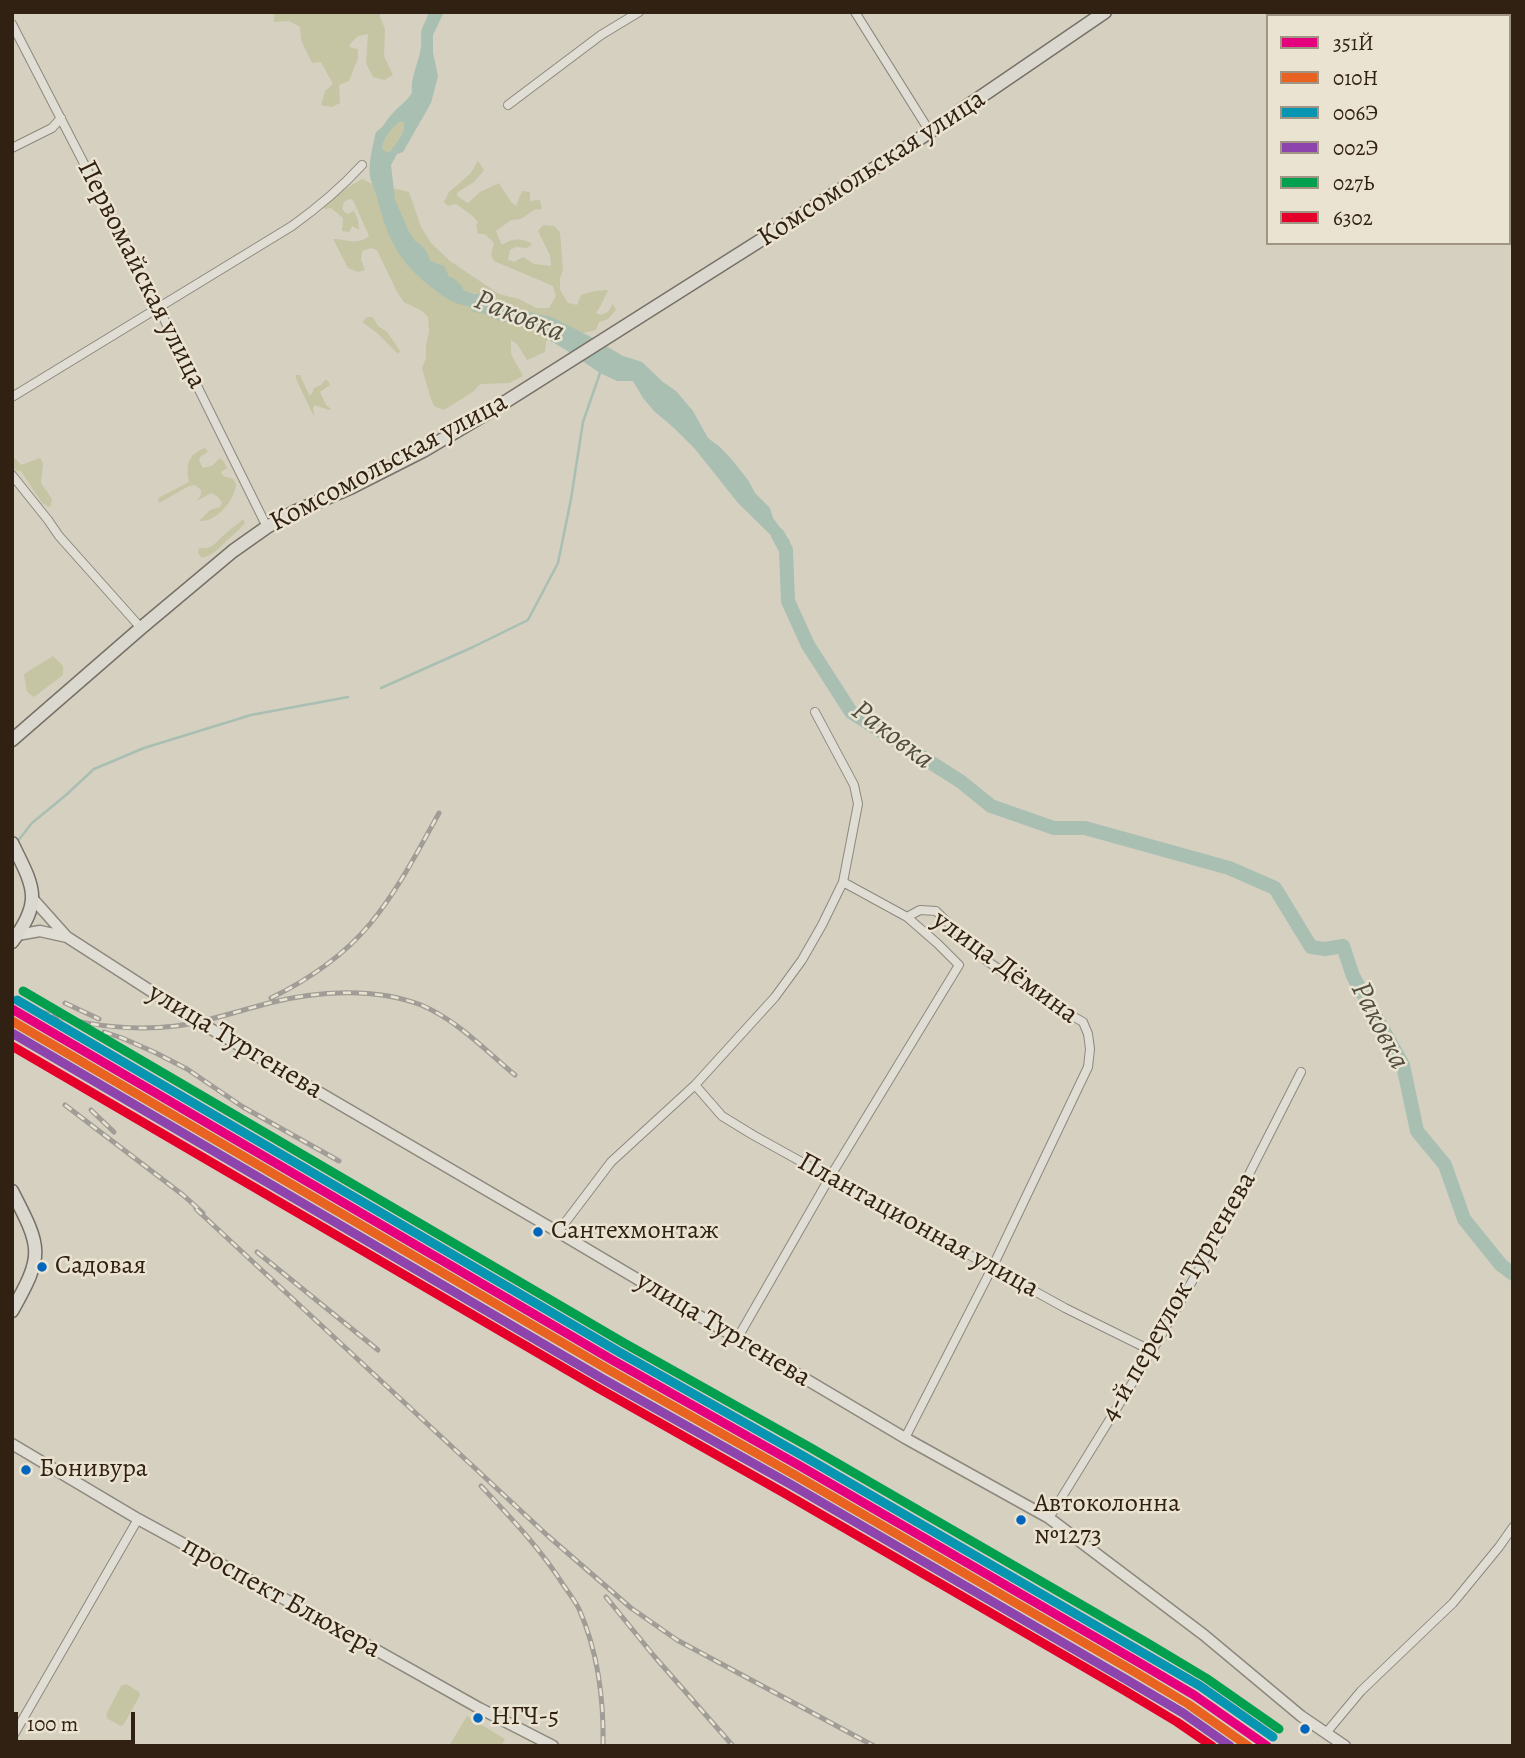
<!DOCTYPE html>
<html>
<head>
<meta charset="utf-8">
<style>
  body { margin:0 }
  #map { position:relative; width:1525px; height:1758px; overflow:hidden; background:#d6d0c1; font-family:Alegreya,serif }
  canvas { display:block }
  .frame { position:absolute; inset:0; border:14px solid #312113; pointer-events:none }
  .legend { position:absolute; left:1266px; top:14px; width:245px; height:231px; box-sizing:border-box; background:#eae3d1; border:2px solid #a09585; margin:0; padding:9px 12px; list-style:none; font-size:21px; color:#312113 }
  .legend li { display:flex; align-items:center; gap:14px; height:35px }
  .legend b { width:35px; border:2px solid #a09585 }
  .scale { position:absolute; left:14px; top:1712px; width:121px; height:32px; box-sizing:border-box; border:4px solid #312113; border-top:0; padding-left:9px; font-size:21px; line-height:24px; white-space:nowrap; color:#312113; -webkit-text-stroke:5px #eae3d1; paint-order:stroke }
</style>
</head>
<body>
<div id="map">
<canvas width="1525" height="1758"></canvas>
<div class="frame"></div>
<ul class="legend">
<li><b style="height:9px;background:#e5007d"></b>351Й</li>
<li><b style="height:9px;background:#e86221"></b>010Н</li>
<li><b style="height:9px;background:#0795b2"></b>006Э</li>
<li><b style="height:9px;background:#8e44ad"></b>002Э</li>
<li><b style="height:9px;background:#029f4e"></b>027Ь</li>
<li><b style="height:9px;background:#e4002b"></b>6302</li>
</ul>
<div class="scale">100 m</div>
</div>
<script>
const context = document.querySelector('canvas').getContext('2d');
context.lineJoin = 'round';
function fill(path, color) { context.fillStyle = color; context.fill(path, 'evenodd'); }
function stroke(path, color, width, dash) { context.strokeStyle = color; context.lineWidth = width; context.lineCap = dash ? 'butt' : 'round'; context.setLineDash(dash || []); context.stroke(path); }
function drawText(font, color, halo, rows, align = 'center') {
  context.font = font + ' Alegreya,serif'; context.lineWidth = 5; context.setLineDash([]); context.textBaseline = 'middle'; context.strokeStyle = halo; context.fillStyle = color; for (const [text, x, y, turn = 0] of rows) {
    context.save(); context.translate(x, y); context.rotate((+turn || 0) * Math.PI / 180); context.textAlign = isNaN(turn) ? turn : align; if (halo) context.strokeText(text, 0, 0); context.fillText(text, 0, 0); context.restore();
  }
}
const green = new Path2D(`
  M274,12H380V17L385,29L384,56L393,75L384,80L373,77L366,63L368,34L358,36L349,45L351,48L358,49V58L349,81L339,85L340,103L332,107L321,105L325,91L333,84L321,62L312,63L301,40L300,27L289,21L274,22Z
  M399,122H404C404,134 397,143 390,152L386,153L382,148C384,137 391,129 399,122Z
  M478,161L484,170L474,182L458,192L457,196L468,203L480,192L499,183L511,202L516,206L522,191L530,192V201L540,200L542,209L534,210L521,219L511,220L496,231L502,245C514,238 521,238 532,244L527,248L516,247L510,250L508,260L514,262L523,257L534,264L551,266L550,255L538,231L543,225L554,226L560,232L563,270L560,278V290L568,303L577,305L581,295L595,291L608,290L601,305L596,313L601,315L608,312L613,304L616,310L608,319L599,322L596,330L546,341L545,352L527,360L517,344L511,340V354L523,376L509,383L480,384L474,391L444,410L434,406L430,396L422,368L426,358V344L429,332L428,317L422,311L404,302L397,292L377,250L371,248L362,251L361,259L365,270L358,272L348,268L333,239C347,239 357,246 369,236L353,200L349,199L344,202L342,209L347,214L354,211L358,220L359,230L352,226L349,232L342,231L343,218L331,208L325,209L323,207L337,194L362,179L370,183L409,192L421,227L431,243L450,261L499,294L519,299L536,308H549L556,296L553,286L494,261L491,254L494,243L485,234H478L476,225L478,222C472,214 464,210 456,204L448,206L444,202L449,192L470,174Z
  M367,317H373L378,326L387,332L400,351L398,354L377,333L362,322Z
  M295,375H300L309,395L312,394L314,388L321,385L325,380L328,381L330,385L320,392L326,405L331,409L329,410L315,405L313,407L314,417L298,383Z
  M205,448L208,452L201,456L199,461L203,468L212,466L220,458L224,462L227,468L221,472L223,476L233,479L236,484C235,500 216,523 199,521L210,510L220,507L222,502L217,496L211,493L197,501L201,495V490L195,485L189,486L159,503L158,498L189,482C186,465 187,455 205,448Z
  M40,458L43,463L41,483L52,499L51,505L49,507L42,503L21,471H16L12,464V459H16L21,465Z
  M243,519L245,523C241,528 236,532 232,536C221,545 216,554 202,558L198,553L199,548C212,550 215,543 224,535C230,529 237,525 243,519Z
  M53,656L63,666V675L34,697L27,692L24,674Z
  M126,1684L139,1692L140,1695L124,1724L121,1726L108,1719L106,1715L121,1686Z
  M467,1716L505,1739L501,1746H449Z`);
const water = new Path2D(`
  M428,12H444L433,35V53L438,76L431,103L403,152L397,154L391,165L395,200L409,232L415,241L421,245L427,252L430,261L444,266L449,277L453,278L462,286L463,290L473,294H479L502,306L551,317L589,336L623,356L642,362L663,382L676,391L693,411L708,438L720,447L733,461L748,480L755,493L770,508L773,518L790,541L786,550L738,503L695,449L674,428L654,411L643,398L633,381H617L600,373L566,350L525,326L497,320L483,313L473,312L469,306C454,305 443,296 431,287C399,262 388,239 378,201C376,193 373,187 371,180C367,167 373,145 376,132C384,127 386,120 392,114C399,106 405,103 412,93C410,77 419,63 421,47C422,41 420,34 422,29C424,22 428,19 428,12ZM399,122H404C405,134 396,143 390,152H386L382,148C384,137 391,129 399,122Z`);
const stream = new Path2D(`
  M381,688L473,647L528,620L558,563L571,499L583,422L600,373
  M17,842L32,823L66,795L94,769L144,748L251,715L348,697`);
const river = new Path2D(`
  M778,535L786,550L788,601L808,645L851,712L960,781L991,806L1054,828H1085L1229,868L1275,888L1311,947L1325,949L1343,946L1353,976L1403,1065L1417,1131L1445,1165L1464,1219L1501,1265L1513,1274`);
const minor = new Path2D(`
  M855,12L930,132
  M12,24L158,307L267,527
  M508,105L601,35L639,12
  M12,148L52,128L61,118
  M12,397L292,226C317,208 341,188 362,165
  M12,475L48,520L59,536L141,628
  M843,882L907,917L920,910L936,911L987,961L1046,1001L1083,1022L1088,1034L1090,1049L1088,1067L992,1268L905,1438
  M695,1085L722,1116L753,1135L1065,1308L1152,1351
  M558,1232L611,1162L695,1085L775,997L802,960L822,925L843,882L858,804L854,785L815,712
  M737,1339L830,1177L959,965L938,944L907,917
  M1049,1518L1152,1351L1213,1245L1301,1072
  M1326,1733L1361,1691L1453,1603L1499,1547L1513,1527
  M12,1738L138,1519`);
const tertiary = new Path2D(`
  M33,899L67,937L199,1022L558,1232L905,1438L1049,1518L1204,1635L1301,1716L1345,1746
  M17,935L40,931L67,937
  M12,1444L138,1519L312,1614L479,1708L553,1746`);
const primary = new Path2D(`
  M12,740L141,628L233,551L267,527L294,512L352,487L423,451L494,409L900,152L1105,12
  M12,843C33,886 44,900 12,942
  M12,1191C42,1249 44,1254 12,1311`);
const rail = new Path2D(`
  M271,998C308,980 344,955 370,924C398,890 418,851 439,813
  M65,1003L99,1019
  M29,1008C76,1024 125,1032 176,1026C207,1022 238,1011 269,1003C317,991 374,987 421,1005C457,1020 485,1050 515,1075
  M104,1032L122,1038L154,1052L187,1069L243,1107L339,1161
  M65,1105L183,1195L203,1213
  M91,1110L114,1132
  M196,1209L548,1536L631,1608L677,1640L874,1746
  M257,1252L378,1350
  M481,1486C511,1518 541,1549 564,1586C569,1593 575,1601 579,1609C598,1652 604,1699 603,1746
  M606,1597L654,1656L733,1746`);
const rail1 = new Path2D(`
  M12,1009L614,1361L800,1466L1138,1662L1194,1695L1267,1746`);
const rail2 = new Path2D(`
  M12,1021L609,1370L795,1475L1133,1671L1188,1704L1248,1746`);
const rail3 = new Path2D(`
  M17,1000L619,1352L805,1457L1143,1653L1200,1686L1273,1737`);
const rail4 = new Path2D(`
  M12,1033L603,1379L790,1484L1127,1680L1183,1713L1230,1746`);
const rail5 = new Path2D(`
  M23,991L624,1343L811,1448L1149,1644L1206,1678L1279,1729`);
const rail6 = new Path2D(`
  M12,1046L598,1388L784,1493L1122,1689L1177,1722L1212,1746`);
const markers = [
  [538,1232,6,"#0065bd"],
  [42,1267,6,"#0065bd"],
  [26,1470,6,"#0065bd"],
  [1021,1520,6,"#0065bd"],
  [478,1718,6,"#0065bd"],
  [1305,1729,6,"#0065bd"]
];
const busNames = [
  ["Сантехмонтаж",551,1232],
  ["Садовая",55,1267],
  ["Бонивура",39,1470],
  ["Автоколонна",1034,1505],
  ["№1273",1034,1537],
  ["НГЧ-5",491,1718]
];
const streetNames = [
  ["Комсомольская улица",872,169,-33],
  ["Первомайская улица",141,275,63],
  ["Комсомольская улица",389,463,-28],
  ["улица Дёмина",1005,968,36],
  ["улица Тургенева",235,1042,31],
  ["Плантационная улица",918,1226,29],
  ["4-й переулок Тургенева",1179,1297,-60],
  ["улица Тургенева",723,1330,31],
  ["проспект Блюхера",281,1598,29]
];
const waterNames = [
  ["Раковка",519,317,22],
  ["Раковка",892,736,37],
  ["Раковка",1379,1026,63]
];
fill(green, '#c5c4a3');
fill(water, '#a8bfb2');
stroke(stream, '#a8bfb2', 2.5);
stroke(river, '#a8bfb2', 14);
stroke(minor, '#8d887d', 10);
stroke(tertiary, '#8d887d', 13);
stroke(primary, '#767067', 15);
stroke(minor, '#e0ddd5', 8);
stroke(tertiary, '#e0ddd5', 10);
stroke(primary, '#dbd8cf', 12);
stroke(rail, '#a09c96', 5);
stroke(rail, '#eae3d1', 2.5, [8]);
stroke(rail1, '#e5007d', 9);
stroke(rail2, '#e86221', 9);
stroke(rail3, '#0795b2', 9);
stroke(rail4, '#8e44ad', 9);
stroke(rail5, '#029f4e', 9);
stroke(rail6, '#e4002b', 9);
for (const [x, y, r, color] of markers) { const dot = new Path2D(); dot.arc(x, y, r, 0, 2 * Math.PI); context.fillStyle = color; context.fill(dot); stroke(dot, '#eae3d1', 2.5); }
drawText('26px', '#312113', '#eae3d1', busNames, 'left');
drawText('28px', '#312113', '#eae3d1', streetNames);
drawText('italic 30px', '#4f4e41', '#eae3d1', waterNames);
</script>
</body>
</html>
